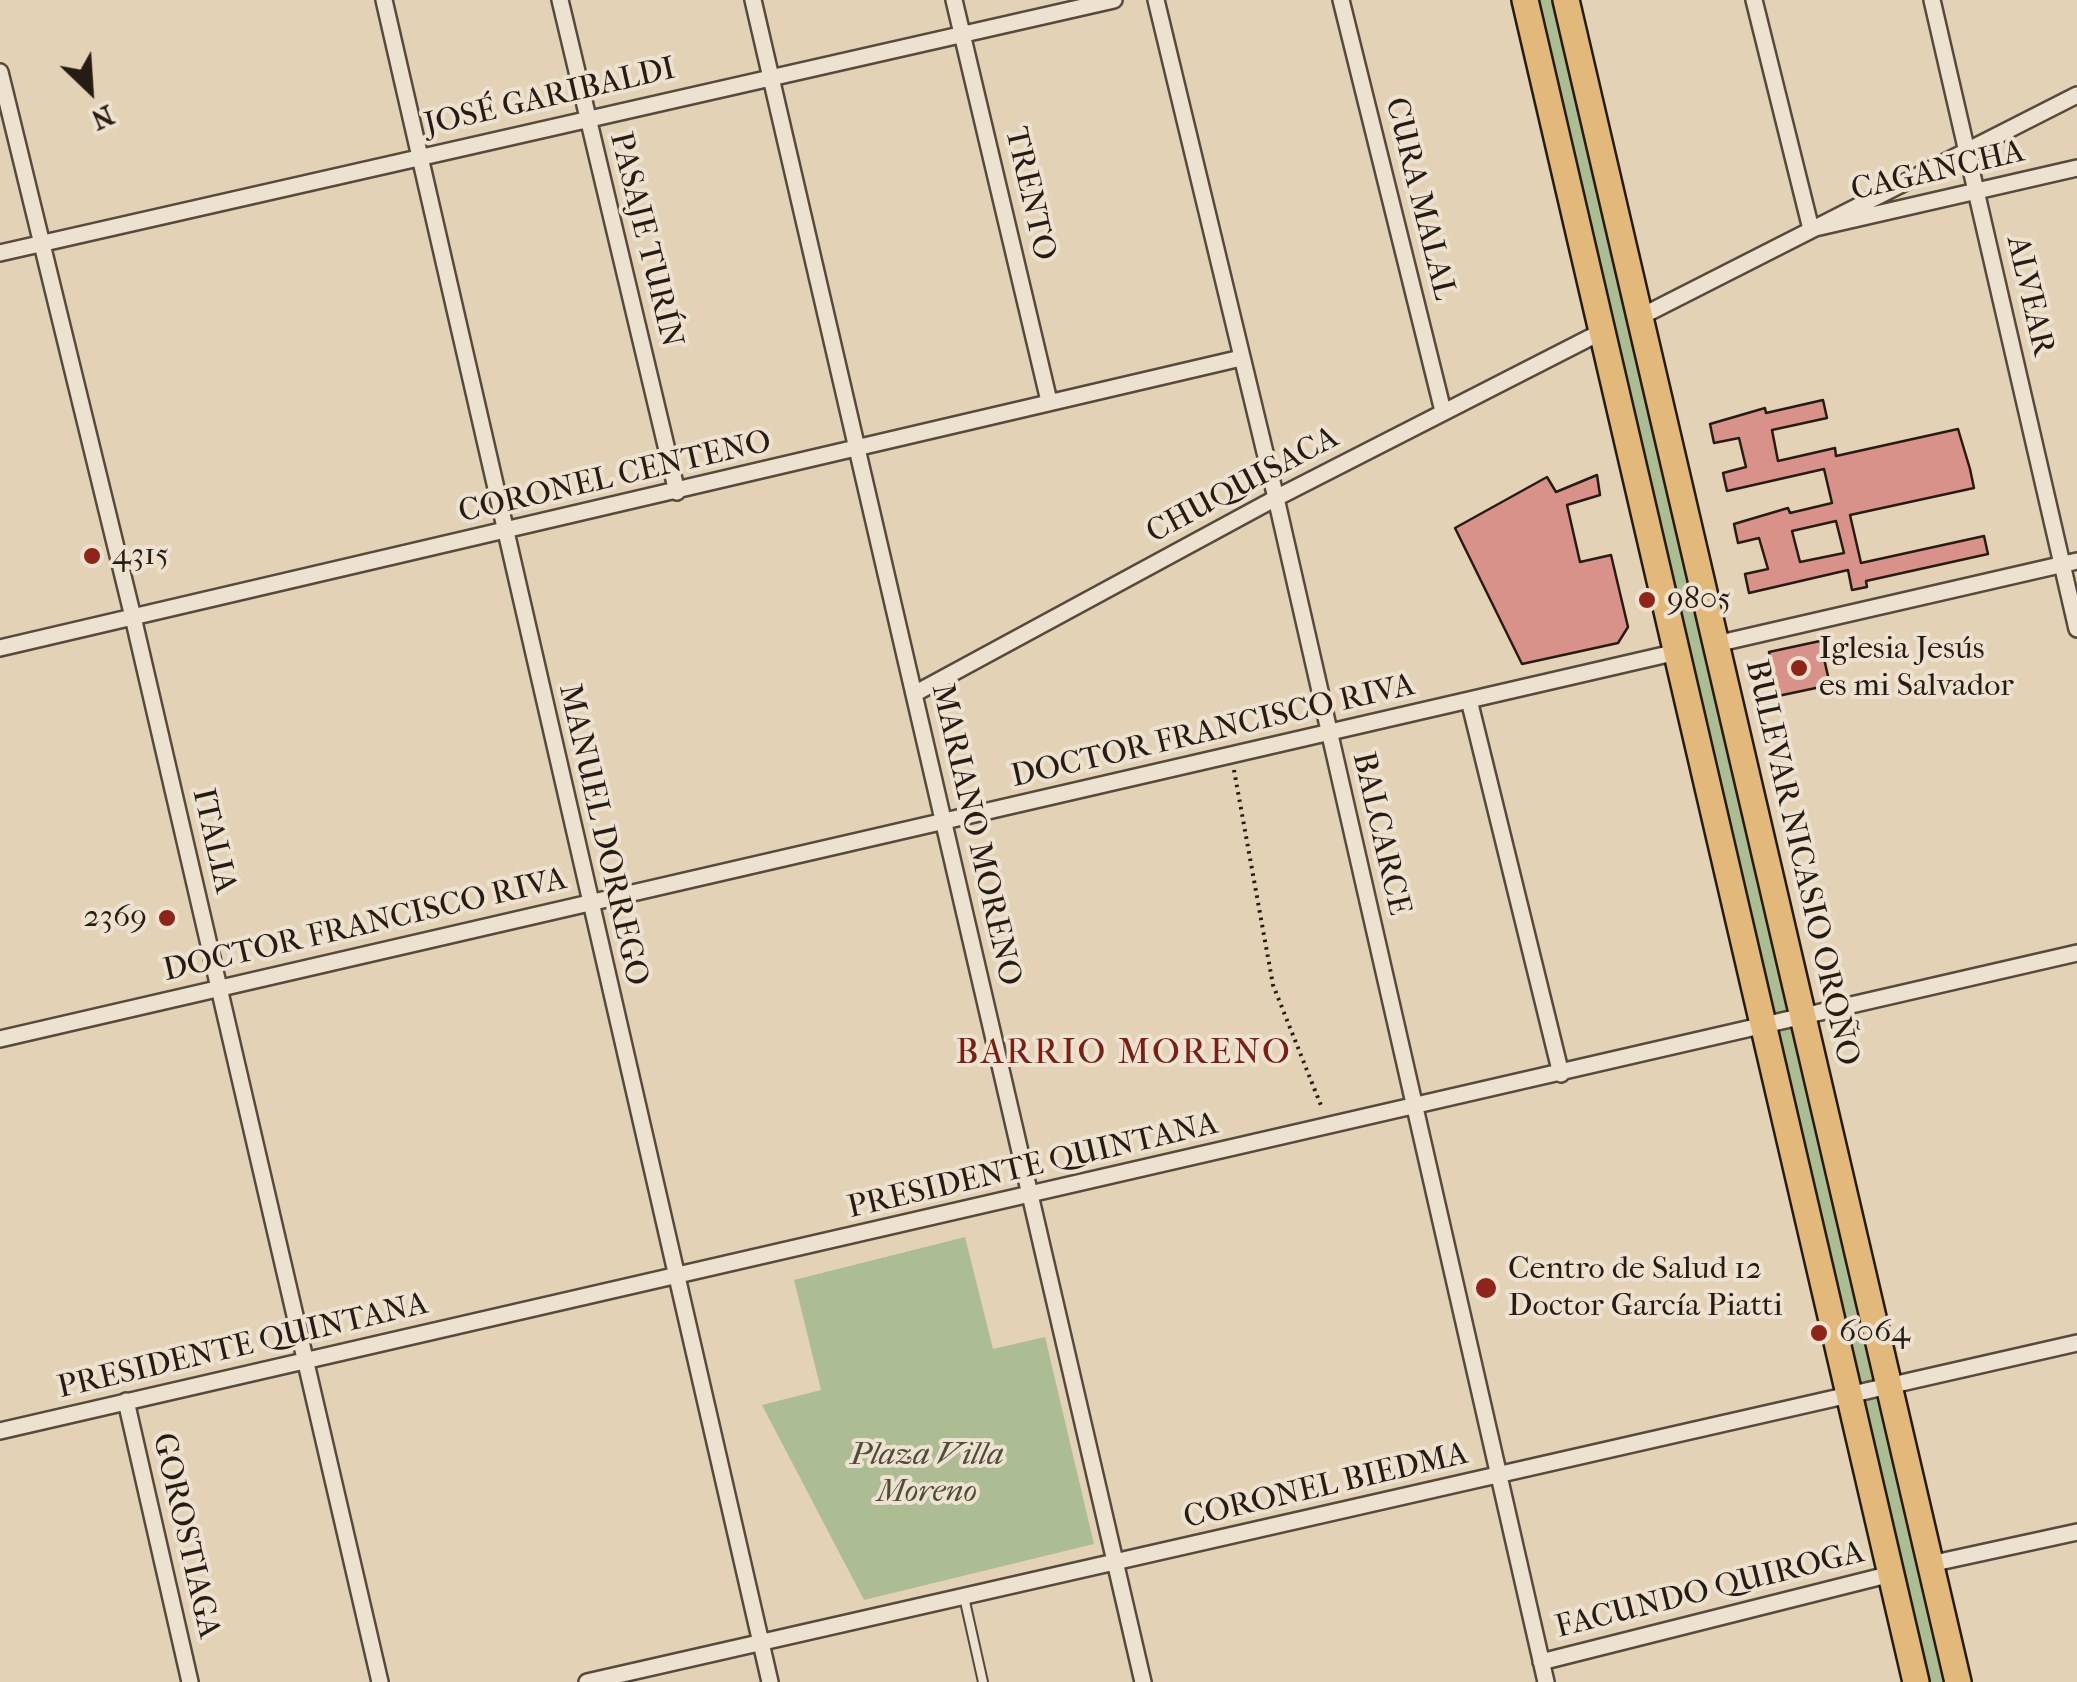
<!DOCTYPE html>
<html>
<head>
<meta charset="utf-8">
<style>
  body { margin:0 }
  #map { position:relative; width:2077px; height:1682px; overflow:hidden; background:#e3d2b6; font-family:"IM FELL French Canon",serif }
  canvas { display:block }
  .north { position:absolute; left:40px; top:40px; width:100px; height:100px; -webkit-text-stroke:8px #ede2d0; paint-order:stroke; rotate:155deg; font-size:28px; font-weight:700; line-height:40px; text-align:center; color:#271c13 }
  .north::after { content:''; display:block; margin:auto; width:35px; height:45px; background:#271c13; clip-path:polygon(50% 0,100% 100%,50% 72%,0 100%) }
</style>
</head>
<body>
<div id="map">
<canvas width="2077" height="1682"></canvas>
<div class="north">N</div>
</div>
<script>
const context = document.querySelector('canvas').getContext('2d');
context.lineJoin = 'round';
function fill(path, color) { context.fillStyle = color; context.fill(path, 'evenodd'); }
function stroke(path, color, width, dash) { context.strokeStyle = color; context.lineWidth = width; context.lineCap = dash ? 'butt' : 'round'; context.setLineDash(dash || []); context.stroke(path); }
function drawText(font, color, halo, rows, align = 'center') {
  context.font = font + ' "IM FELL French Canon",serif'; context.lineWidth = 8; context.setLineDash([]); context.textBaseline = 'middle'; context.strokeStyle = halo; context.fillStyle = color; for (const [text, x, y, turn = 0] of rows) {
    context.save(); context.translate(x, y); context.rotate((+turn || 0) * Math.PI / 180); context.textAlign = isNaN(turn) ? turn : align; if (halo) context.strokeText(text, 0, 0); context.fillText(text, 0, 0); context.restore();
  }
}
const green = new Path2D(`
  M1525,0H1566L1958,1682H1916Z
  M965,1237L993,1349L1045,1337L1094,1544L864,1600L762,1405L821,1390L794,1280Z`);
const building = new Path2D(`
  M1823,400L1827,418L1772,430L1778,461L1835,448L1836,456L1958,429L1970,469L1974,488L1850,515L1861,563L1984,536L1988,554L1866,581L1867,587L1852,590L1848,570L1749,593L1745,574L1768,569L1759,538L1738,543L1734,524L1788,508L1790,513L1832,503L1824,469L1727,491L1723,473L1746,467L1739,438L1714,443L1710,424L1765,408L1766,413ZM1836,521L1844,553L1800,562L1792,531Z
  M1597,475L1600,495L1567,505L1580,562L1611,555L1628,627L1618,643L1522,664L1455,528L1547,477L1556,492Z
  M1820,641L1830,685L1778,696L1769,652Z`);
const path = new Path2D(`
  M1234,770L1273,985L1322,1108`);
const lane = new Path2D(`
  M964,1597L983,1682`);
const street = new Path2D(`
  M384,0L770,1682
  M560,0L677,492
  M753,0L1143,1682
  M954,0L1049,401
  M1156,0L1276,498L1546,1682
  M1341,0L1443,411
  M1754,0L1811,229L2077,168
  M1932,0L2077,629
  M0,72L133,617L380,1682
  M0,253L1114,0
  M1640,317L2077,95
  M1716,644L2077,561
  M0,648L1241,358
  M914,694L1276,498L1601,332
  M1469,700L1561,1074
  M0,1039L1677,652
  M126,1401L190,1682
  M0,1431L2077,953
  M1930,1564L2077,1532
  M1541,1662L1891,1574
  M587,1682L2077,1343`);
const primary = new Path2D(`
  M1525,0L1916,1682
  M1566,0L1958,1682`);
const markers = [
  [92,556,10,"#8f2418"],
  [1647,600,10,"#8f2418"],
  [1799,668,10,"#8f2418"],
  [167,918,10,"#8f2418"],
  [1486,1288,12,"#8f2418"],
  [1819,1333,10,"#8f2418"]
];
const streetNames = [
  ["JOSÉ GARIBALDI",550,98,-13],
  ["CAGANCHA",1938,172,-13],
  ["TRENTO",1029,194,77],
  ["CURA MALAL",1419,199,76],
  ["PASAJE TURÍN",645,240,76],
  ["ALVEAR",2029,296,77],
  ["CORONEL CENTENO",615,478,-13],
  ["CHUQUISACA",1243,486,-28],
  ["DOCTOR FRANCISCO RIVA",1213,732,-13],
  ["BALCARCE",1380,834,77],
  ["MANUEL DORREGO",602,835,77],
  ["MARIANO MORENO",975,835,77],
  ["ITALIA",213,841,77],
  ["BULEVAR NICASIO OROÑO",1801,863,77],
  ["DOCTOR FRANCISCO RIVA",365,926,-13],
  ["PRESIDENTE QUINTANA",1033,1167,-13],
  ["PRESIDENTE QUINTANA",243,1347,-13],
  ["CORONEL BIEDMA",1326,1487,-13],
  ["GOROSTIAGA",185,1536,77],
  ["FACUNDO QUIROGA",1710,1591,-14]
];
const poiNames = [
  ["4315",112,556],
  ["9805",1667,600],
  ["Iglesia Jesús",1819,650],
  ["es mi Salvador",1819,687],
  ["2369",147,918,"right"],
  ["Centro de Salud 12",1508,1270],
  ["Doctor García Piatti",1508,1307],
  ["6064",1839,1333]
];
const parkNames = [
  ["Plaza Villa",927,1456],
  ["Moreno",927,1493]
];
const neighbourhoodNames = [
  ["BARRIO MORENO",1124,1054]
];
fill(green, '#adbd93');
fill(building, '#d9928a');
stroke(building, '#271c13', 2.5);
stroke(lane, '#564a3c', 12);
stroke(street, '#564a3c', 20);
stroke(primary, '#271c13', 30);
stroke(path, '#271c13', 4, [2.5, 5]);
stroke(lane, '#ede2d0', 8);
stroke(street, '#ede2d0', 15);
stroke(primary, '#e2b97b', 25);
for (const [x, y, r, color] of markers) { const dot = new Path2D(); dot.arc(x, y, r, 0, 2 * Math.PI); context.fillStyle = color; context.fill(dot); stroke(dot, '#ede2d0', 4); }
drawText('32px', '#271c13', '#ede2d0', streetNames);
drawText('32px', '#271c13', '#ede2d0', poiNames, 'left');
drawText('italic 32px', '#4f4c39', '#ede2d0', parkNames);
context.letterSpacing = '2.5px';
drawText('35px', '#7a1f14', '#ede2d0', neighbourhoodNames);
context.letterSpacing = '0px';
</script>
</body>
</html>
